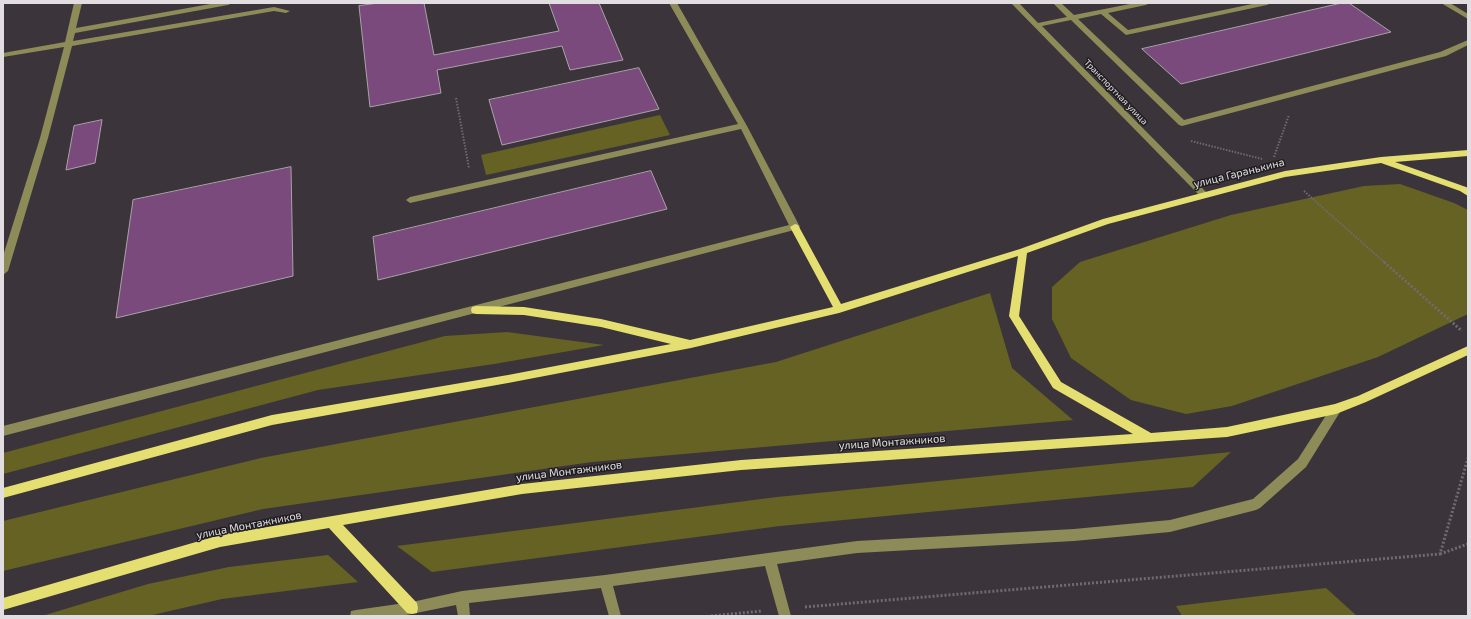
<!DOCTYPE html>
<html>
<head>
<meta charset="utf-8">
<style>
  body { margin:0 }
  #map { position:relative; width:1471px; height:619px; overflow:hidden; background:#3b353b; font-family:"Exo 2",sans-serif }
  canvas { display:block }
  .frame { position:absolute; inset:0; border:4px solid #e1dde1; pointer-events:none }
</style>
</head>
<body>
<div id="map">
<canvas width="1471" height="619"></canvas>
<div class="frame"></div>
</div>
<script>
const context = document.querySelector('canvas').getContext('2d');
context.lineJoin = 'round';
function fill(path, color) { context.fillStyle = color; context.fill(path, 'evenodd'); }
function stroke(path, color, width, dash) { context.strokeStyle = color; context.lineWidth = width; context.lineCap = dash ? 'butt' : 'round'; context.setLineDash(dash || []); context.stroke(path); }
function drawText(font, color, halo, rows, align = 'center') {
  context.font = font + ' "Exo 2",sans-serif'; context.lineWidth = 3; context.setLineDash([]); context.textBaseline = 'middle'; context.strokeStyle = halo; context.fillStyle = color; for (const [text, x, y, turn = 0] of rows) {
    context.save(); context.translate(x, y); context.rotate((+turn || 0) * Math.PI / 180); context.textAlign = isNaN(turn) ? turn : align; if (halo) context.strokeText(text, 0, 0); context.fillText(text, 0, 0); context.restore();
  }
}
const green = new Path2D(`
  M660,115L670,135L486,175L481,155Z
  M1400,184L1454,203L1468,210V314L1378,357L1232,406L1186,414L1131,400L1071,358L1052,319V287L1080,262L1231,215L1364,186Z
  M990,293L1012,368L1073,420L592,462L263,509L3,571V521L261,458L776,362Z
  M507,332L604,345L494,364L318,390L3,474V453L445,336Z
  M1231,452L1193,487L780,526L432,572L397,546L777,497Z
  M328,555L358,582L222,599L148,616H42L148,584L229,567Z
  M1326,588L1357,616H1182L1176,606Z`);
const building = new Path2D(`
  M379,3H424L434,55L559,31L549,3H599L623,60L570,70L562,46L437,70L441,93L370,107L359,6Z
  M1342,3H1349L1391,32L1181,84L1142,49Z
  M639,68L659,109L502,145L489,100Z
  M102,120L95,163L66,170L74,126Z
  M291,167L293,276L116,318L133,200Z
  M651,171L667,209L378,280L373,237Z`);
const pathFar1 = new Path2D(`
  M456,98L469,168
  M1191,141L1262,159
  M1274,157L1289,115
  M1304,191L1385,263`);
const path = new Path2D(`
  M1384,262L1462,331
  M1440,554L1468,544
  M805,607L1440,554L1468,458
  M711,616L762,611`);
const minor = new Path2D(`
  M74,3H82L76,28L216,3H232L228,5L75,33L73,41L274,7L290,11L286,13L274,11L72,46L48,138L8,271L3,275V256L40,138L64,47L3,57V53L65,42Z
  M669,3H677L747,126L800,227L798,229L3,436V426L789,225L741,129L410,203L406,200L410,197L738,124Z
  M1011,3H1019L1038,23L1067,17L1053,3H1061L1074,15L1135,3H1150L1146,5L1108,13L1128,30L1257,3H1271L1267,5L1126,35L1101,14L1078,19L1184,120L1440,52L1468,40V45L1446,56L1182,126L1179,125L1071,20L1042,26L1206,192L1207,194L1203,197L1200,196Z
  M1441,3H1450L1468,14V19Z
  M1336,404L1340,406L1341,409L1340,412L1306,467L1260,508L1256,510L1170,532L1074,541L857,553L777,564L791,616H779L765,566L613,586L621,616H609L601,588L469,603L470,616H458L456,605L401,616H350L351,611L356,610L412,602L462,591L605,575L857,541L1074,529L1170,520L1253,499L1298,459L1332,406Z`);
const major = new Path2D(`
  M1468,150V156L1395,162L1466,187L1468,188V196L1460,191L1381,163L1285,177L1108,224L1027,253L1019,316L1061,382L1151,433L1227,427L1335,404L1358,396L1468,346V355L1366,402L1336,414L1227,437L741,470L522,494L343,525L417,603L418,608L417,613L412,614L407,613L329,528L220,547L3,610V598L220,535L522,484L741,460L1133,434L1053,388L1009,316L1018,256L839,313L691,348L508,383L272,425L3,498V488L272,415L508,375L671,344L601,327L524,315L476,314L472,313L471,310L472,307L476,306L524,307L601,319L690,340L833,307L790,227L795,224L798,225L841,304L1020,249L1103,219L1285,171L1381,157Z`);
const farStreetnames = [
  ["Транспортная улица",1116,92,46]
];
const streetNames = [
  ["улица Гаранькина",1239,173,-14],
  ["улица Монтажников",892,442,-4],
  ["улица Монтажников",569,471,-7],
  ["улица Монтажников",249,525,-11]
];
fill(green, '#656223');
fill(building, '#7a4a7c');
stroke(building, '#aaa2aa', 1);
stroke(pathFar1, '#706b70', 2, [1.5, 1.5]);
stroke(path, '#706b70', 3, [2, 2]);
fill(minor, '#8d8b58');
fill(major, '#e4df70');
drawText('9px', '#e1dde1', '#201d20', farStreetnames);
drawText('11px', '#e1dde1', '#201d20', streetNames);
</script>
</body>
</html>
